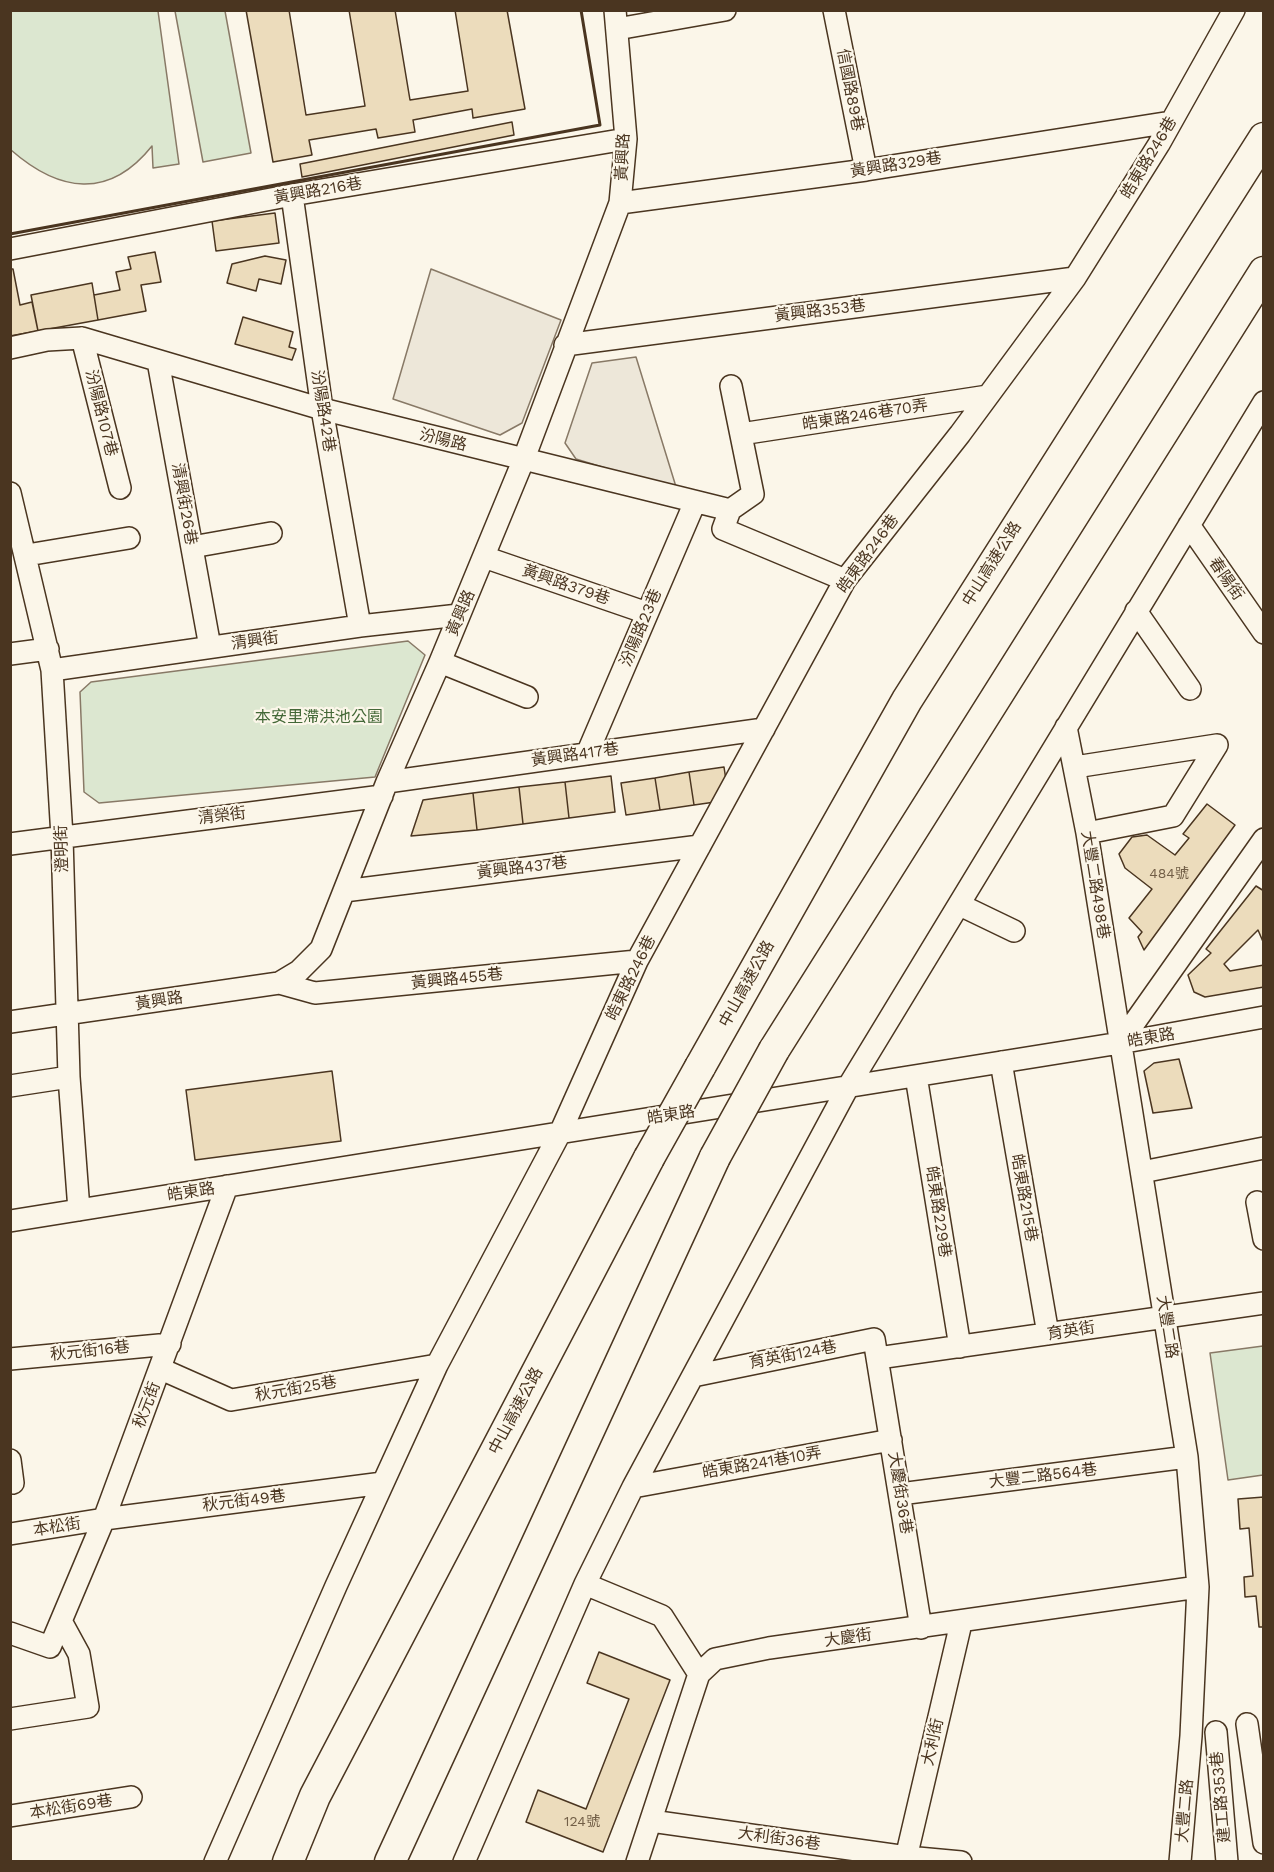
<!DOCTYPE html>
<html>
<head>
<meta charset="utf-8">
<style>
  body { margin:0 }
  #map { position:relative; width:1274px; height:1872px; overflow:hidden; background:#fbf6e9; font-family:"Work Sans",sans-serif }
  canvas { display:block }
  .frame { position:absolute; inset:0; border:12px solid #4a3520; pointer-events:none }
</style>
</head>
<body>
<div id="map">
<canvas width="1274" height="1872"></canvas>
<div class="frame"></div>
</div>
<script>
const context = document.querySelector('canvas').getContext('2d');
context.lineJoin = 'round';
function fill(path, color) { context.fillStyle = color; context.fill(path, 'evenodd'); }
function stroke(path, color, width, dash) { context.strokeStyle = color; context.lineWidth = width; context.lineCap = dash ? 'butt' : 'round'; context.setLineDash(dash || []); context.stroke(path); }
function drawText(font, color, halo, rows, align = 'center') {
  context.font = font + ' "Work Sans","Noto Sans TC",sans-serif'; context.lineWidth = 4.5; context.setLineDash([]); context.textBaseline = 'middle'; context.strokeStyle = halo; context.fillStyle = color; for (const [text, x, y, turn = 0] of rows) {
    context.save(); context.translate(x, y); context.rotate((+turn || 0) * Math.PI / 180); context.textAlign = isNaN(turn) ? turn : align; if (halo) context.strokeText(text, 0, 0); context.fillText(text, 0, 0); context.restore();
  }
}
const green = new Path2D(`
  M10,11H158L179,164L153,168L152,146C109,200 59,192 11,150Z
  M175,11H225L251,153L203,162Z
  M408,641L425,655L375,777L99,803L84,792L80,692L91,682Z
  M1263,1346V1475L1228,1480L1210,1353Z`);
const parking = new Path2D(`
  M431,269L561,320L522,423L500,435L393,399Z
  M636,357L677,490L576,459L565,443L592,363Z`);
const building = new Path2D(`
  M246,10H289L306,115L365,106L349,10H395L410,100L468,91L455,10H507L525,109L473,118L472,109L413,120L415,132L378,138L376,129L309,140L312,155L273,162Z
  M512,122L514,135L302,177L300,164Z
  M275,213L279,243L216,251L212,221Z
  M155,252L161,282L141,285L146,311L98,320L94,295L120,290L116,272L131,269L128,257Z
  M265,256L286,260L281,284L259,279L256,291L227,283L232,264Z
  M10,269H13L20,305L32,302L38,331L10,336Z
  M92,283L98,320L38,331L31,295Z
  M243,317L293,332L289,347L296,349L292,360L235,344Z
  M724,767L729,800L694,805L689,772Z
  M689,772L694,805L660,810L655,778Z
  M611,776L615,812L569,818L565,782Z
  M655,778L660,810L626,815L621,783Z
  M565,782L569,818L523,824L519,787Z
  M519,787L523,824L477,830L473,793Z
  M473,793L477,830L411,836L423,800Z
  M1207,804L1235,825L1144,950L1138,937L1142,932L1129,918L1152,889L1125,868L1119,854L1132,837L1147,835L1175,855L1189,838L1183,834Z
  M1256,886L1264,891V944L1258,930L1224,964L1230,971L1264,965V987L1205,997L1194,992L1188,975L1211,953L1206,949Z
  M1179,1059L1192,1108L1153,1113L1144,1071L1154,1063Z
  M332,1071L341,1141L195,1160L186,1090Z
  M1264,1497V1627H1259L1256,1596L1245,1597L1244,1577L1253,1576L1249,1528L1240,1529L1238,1499Z
  M599,1652L670,1680L603,1852L526,1822L538,1790L586,1809L629,1699L587,1683Z`);
const minor = new Path2D(`
  M834,10L866,170
  M617,29L725,10
  M292,195L322,409L360,626
  M620,203L866,170L1171,122
  M10,249L292,195L626,139
  M82,338L120,488
  M565,345L1075,278
  M10,348L47,340L82,338L322,409L730,510
  M158,361L210,647
  M741,434L988,396
  M10,493L52,670L62,837L69,1077L79,1210
  M730,510L723,529L845,580
  M730,510L753,494L731,386
  M1189,525L1264,633
  M192,547L271,533
  M27,555L129,538
  M484,557L647,613
  M1136,611L1190,689
  M10,654L48,649
  M440,662L527,697
  M52,670L360,626L459,615
  M1066,727L1087,833L1187,1457L1198,1587L1191,1736L1180,1862
  M587,754L695,502
  M1075,767L1217,745L1173,816L1087,833
  M387,782L764,729
  M10,844L382,796
  M344,891L700,846
  M960,905L1014,931
  M279,983L315,993L637,961
  M10,1022L279,983L299,971L321,949L387,782L440,662L523,461L620,203L626,139L615,10
  M1120,1043L1264,839
  M1001,1062L1048,1334
  M916,1076L960,1347
  M10,1086L69,1077
  M1142,1172L1264,1148
  M1257,1202L1264,1239
  M10,1221L1120,1043L1264,1017
  M878,1358L1264,1303
  M10,1359L170,1344
  M161,1369L231,1400L437,1365
  M693,1376L874,1339L921,1628
  M10,1460L13,1483
  M633,1487L891,1440
  M900,1494L1187,1457
  M10,1534L104,1519L383,1483
  M585,1584L662,1616L699,1674
  M10,1633L50,1647L104,1519L227,1186
  M10,1719L88,1707L79,1654L61,1621
  M1247,1724L1264,1843
  M1216,1732L1227,1862
  M10,1816L131,1797
  M651,1821L907,1857L961,1862
  M215,1862L336,1586L437,1365L560,1133L637,961L845,580L960,434L1075,278L1159,144L1234,10
  M464,1862L585,1584L633,1487L848,1087L1264,402
  M637,1862L699,1674L715,1659L769,1648L1198,1587
  M905,1862L961,1623`);
const highway = new Path2D(`
  M774,1050L1264,272
  M700,1067L907,700L1264,138
  M288,1862L315,1796L649,1158
  M390,1862L715,1157`);
const highwayBridge = new Path2D(`
  M715,1157L774,1050
  M649,1158L700,1067`);
const wall = new Path2D(`
  M10,234L600,125L581,10`);
const numberNames = [
  ["484號",1169,874],
  ["124號",582,1822]
];
const streetNames = [
  ["信國路89巷",850,90,79],
  ["黃興路",623,157,-87],
  ["皓東路246巷",1149,158,-59],
  ["黃興路329巷",896,165,-9],
  ["黃興路216巷",318,191,-10],
  ["黃興路353巷",820,311,-7],
  ["汾陽路42巷",323,411,81],
  ["汾陽路107巷",101,413,76],
  ["皓東路246巷70弄",865,415,-9],
  ["汾陽路",443,440,14],
  ["清興街26巷",184,504,80],
  ["皓東路246巷",868,554,-54],
  ["中山高速公路",992,564,-58],
  ["春陽街",1226,579,55],
  ["黃興路379巷",566,585,19],
  ["黃興路",461,613,-67],
  ["汾陽路23巷",641,628,-67],
  ["清興街",255,641,-8],
  ["黃興路417巷",575,755,-8],
  ["清榮街",222,816,-7],
  ["澄明街",62,849,-92],
  ["黃興路437巷",522,868,-7],
  ["大豐二路498巷",1095,885,81],
  ["皓東路246巷",631,978,-64],
  ["黃興路455巷",457,979,-6],
  ["中山高速公路",747,984,-61],
  ["黃興路",159,1001,-9],
  ["皓東路",1151,1038,-10],
  ["皓東路",671,1115,-9],
  ["皓東路",191,1192,-9],
  ["皓東路215巷",1024,1198,80],
  ["皓東路229巷",938,1212,81],
  ["大豐二路",1167,1327,81],
  ["育英街",1071,1331,-9],
  ["秋元街16巷",90,1351,-6],
  ["育英街124巷",793,1355,-11],
  ["秋元街25巷",296,1389,-10],
  ["秋元街",147,1405,-69],
  ["中山高速公路",516,1411,-62],
  ["皓東路241巷10弄",762,1463,-10],
  ["大豐二路564巷",1043,1476,-7],
  ["大慶街36巷",900,1493,81],
  ["秋元街49巷",244,1501,-7],
  ["本松街",57,1527,-9],
  ["大慶街",848,1638,-8],
  ["大利街",933,1742,-77],
  ["建工路353巷",1221,1797,-95],
  ["本松街69巷",71,1807,-9],
  ["大豐二路",1185,1811,-85],
  ["大利街36巷",779,1839,8]
];
const parkNames = [
  ["本安里滯洪池公園",319,717]
];
fill(green, '#dce7d0');
stroke(green, '#887966', 1.5);
fill(parking, '#ede7d9');
stroke(parking, '#887966', 1.5);
fill(building, '#ecdcbc');
stroke(building, '#4a3520', 1.5);
stroke(minor, '#4a3520', 24);
stroke(highway, '#4a3520', 33);
stroke(minor, '#fbf6e9', 21);
stroke(highway, '#fbf6e9', 30);
stroke(highwayBridge, '#4a3520', 33, []);
stroke(highwayBridge, '#fbf6e9', 30);
stroke(wall, '#4a3520', 3);
drawText('14px', '#725f47', null, numberNames);
drawText('16px', '#4a3520', '#fbf6e9', streetNames);
drawText('16px', '#436837', '#fbf6e9', parkNames);
</script>
</body>
</html>
